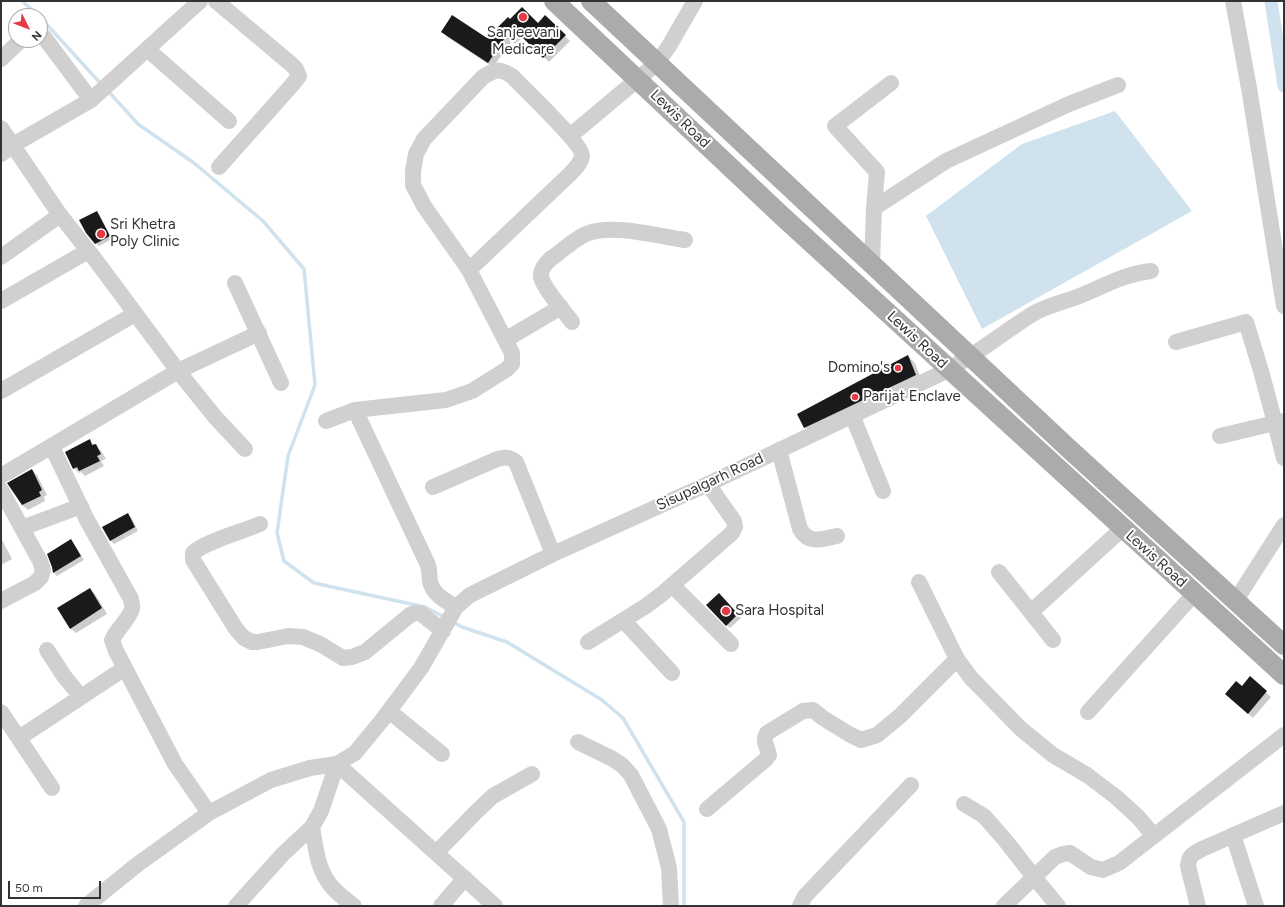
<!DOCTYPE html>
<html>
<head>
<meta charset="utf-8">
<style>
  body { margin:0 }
  #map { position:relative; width:1285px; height:907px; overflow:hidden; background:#fff; font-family:Figtree,sans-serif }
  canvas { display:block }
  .frame { position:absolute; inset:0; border:2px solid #333; pointer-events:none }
  .north { position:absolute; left:8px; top:8px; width:40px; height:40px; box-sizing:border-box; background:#fff; border:1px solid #adadad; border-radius:50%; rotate:133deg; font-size:11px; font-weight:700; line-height:16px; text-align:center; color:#333 }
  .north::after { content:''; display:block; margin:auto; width:14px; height:18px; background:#e63946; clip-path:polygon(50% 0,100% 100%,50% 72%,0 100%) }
  .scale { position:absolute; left:8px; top:881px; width:93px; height:18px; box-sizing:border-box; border:2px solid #333; border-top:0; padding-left:5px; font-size:12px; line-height:14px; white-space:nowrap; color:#333; -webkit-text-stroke:3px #fff; paint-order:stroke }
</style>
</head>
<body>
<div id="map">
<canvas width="1285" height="907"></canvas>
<div class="frame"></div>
<div class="north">N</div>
<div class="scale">50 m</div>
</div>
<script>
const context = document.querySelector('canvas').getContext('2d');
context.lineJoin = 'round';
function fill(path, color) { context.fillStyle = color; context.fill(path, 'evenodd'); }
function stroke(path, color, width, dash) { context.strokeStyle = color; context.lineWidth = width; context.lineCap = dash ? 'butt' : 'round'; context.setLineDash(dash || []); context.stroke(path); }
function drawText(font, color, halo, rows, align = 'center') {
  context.font = font + ' Figtree,sans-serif'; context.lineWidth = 4; context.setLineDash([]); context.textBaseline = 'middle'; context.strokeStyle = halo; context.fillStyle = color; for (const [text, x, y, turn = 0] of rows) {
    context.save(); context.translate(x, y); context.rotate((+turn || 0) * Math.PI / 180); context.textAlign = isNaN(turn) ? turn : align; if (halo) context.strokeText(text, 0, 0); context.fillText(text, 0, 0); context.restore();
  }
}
const water = new Path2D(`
  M1115,111L1192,211L982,329L926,216L1022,144Z`);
const shadow = new Path2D(`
  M545,17L570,41L549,62L523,37L515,44L512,41L493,67L447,37L442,31L487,40L510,21L538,24Z
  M97,212L100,216L112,239L99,246L96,243Z
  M908,356L915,363L922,382L812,434L805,427Z
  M90,441L101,451L106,459L101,461L104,466L85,476L81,472L79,473L74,468Z
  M32,470L37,475L47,495L44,497L45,501L28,510L22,505Z
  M128,514L131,517L138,531L114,544L110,540Z
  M1,538L12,559L1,565Z
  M71,540L74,544L84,560L57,576L54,573L53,567Z
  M89,589L95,594L107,614L76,633L70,628Z
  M719,595L741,618L730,628L707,605Z
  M1250,678L1271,697L1253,718L1231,699Z`);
const stream = new Path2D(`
  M22,1L39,16
  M40,17L102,85
  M108,91L138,124L194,163L263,221L304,269L315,385L288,456L277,533L284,561L314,583L425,607L446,618
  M453,622L462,627L507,642L602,700L623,718L684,822V906`);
const canal = new Path2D(`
  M1271,1L1284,86`);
const building = new Path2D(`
  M522,7L538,23L545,15L566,35L543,58L517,32L510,40L506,36L488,63L441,32L452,15L487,38L508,17L510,19Z
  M97,211L110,236L95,244L86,233L79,220Z
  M908,355L916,375L804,428L797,414Z
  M90,439L92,445L96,444L101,454L97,456L100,461L79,471L77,467L73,469L65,452Z
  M32,469L42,490L39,492L41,496L22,505L7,483Z
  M128,513L135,527L110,541L102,527Z
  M71,539L81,556L53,573L52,567L47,554Z
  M90,588L102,608L70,629L57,608Z
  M719,593L738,614L726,626L706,605Z
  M1250,676L1267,691L1248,714L1225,694L1236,681L1242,686Z`);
const minor = new Path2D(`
  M216,1L291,64L296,69L299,76L292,85L219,167
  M1233,1L1249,88L1284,306
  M40,34L44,37L91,100
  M147,49L229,121
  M1,59L21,40
  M1,128L60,215L94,258L178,371L215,417L245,449
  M570,136L657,63L669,46L695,1
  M1,154L13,145L91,100L200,1
  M874,208L877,172L835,126L891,83
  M1,257L60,215
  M872,264L874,208L946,161L1069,104L1118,85
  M235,283L281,383
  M1,301L88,251
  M572,322C564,311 544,289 541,277C540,268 549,259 556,255C565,248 575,239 586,234C611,223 658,236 685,240
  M505,340L561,307
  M1176,342L1246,322L1261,371L1275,423L1284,421
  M1,391L135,314
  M355,410L428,565C430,571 429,576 430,581C432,594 446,601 456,607
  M852,415L883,491
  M326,421L355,410L446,400L472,391L507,369L512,364V353L469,270L424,206L413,185V171L416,154L424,139L483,77C496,69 499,68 512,76C523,88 583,144 582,156C581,163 575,169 570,174L469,270
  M1220,436L1275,423L1284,458
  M52,447L87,520L131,599C131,602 133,606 132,609C129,619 117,629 112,640L116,651L175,764L209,813
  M779,450L800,529C809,545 822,539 837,536
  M1,476L178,371L259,333
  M433,487L495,460C504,457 509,456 516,462L553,554
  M1,490L40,561L43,570L41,577L35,583L1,601
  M260,524C244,531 204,542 193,553V560L236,629L244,638L252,642H258L288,636L303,637L320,644L343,658L352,657L365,652L410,615L415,613H420L443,631
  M22,528L81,506
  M999,572L1053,640
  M919,582L957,659L971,678L1021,729L1053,755L1087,775L1116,797L1138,817L1154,836
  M672,585L731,644
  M1236,600L1284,525
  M1031,612L1123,528
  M624,621L672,673
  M588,642L646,606L662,594L732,533L735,527L734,521L708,484
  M47,650L64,676L81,697
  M389,711L442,754
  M1,712L52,788
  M1088,712L1195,593
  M19,738L125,668
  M578,742L611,758L622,765L631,775L659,829L669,868L671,906
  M337,764L495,906
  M964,804L984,816L1005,840L1034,877L1058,906
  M707,809L765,760L769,755C767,745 762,742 767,733L803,711L813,710L823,718L849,734L861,740L877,735L900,716L957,659
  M312,827C316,848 317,871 333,888C339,895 347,900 354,906
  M1233,835L1256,906
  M436,853L476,812L493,796L532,774
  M86,906L138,864L209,813L271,780L310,768L337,764L355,753L383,719L421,668L456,607L470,595L553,554L708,484L942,373C973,357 1001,334 1031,315C1046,305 1066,302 1082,295C1106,285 1125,274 1151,271
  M236,906L283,854L312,827L321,811L337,764
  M441,906L465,878
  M800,906L805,896L911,785
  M1004,906L1055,857L1063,854L1070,853L1091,867L1103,870L1119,863L1284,735
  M1198,906L1188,866C1189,855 1193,854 1202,849L1284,813`);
const major = new Path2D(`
  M554,1L782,216L1284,675
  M591,1L1067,447L1284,645`);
const markers = [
  [523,17,5,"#e63946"],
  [101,234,5,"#e63946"],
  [898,368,4,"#e63946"],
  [855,397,4,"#e63946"],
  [726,611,5,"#e63946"]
];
const poiNames = [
  ["Sanjeevani",523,33,"center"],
  ["Medicare",523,50,"center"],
  ["Sri Khetra",110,225],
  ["Poly Clinic",110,242],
  ["Domino's",890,368,"right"],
  ["Parijat Enclave",863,397],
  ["Sara Hospital",735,611]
];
const streetNames = [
  ["Lewis Road",680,119,44],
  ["Lewis Road",917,340,43],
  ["Sisupalgarh Road",710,482,-25],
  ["Lewis Road",1156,559,42]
];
fill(water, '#cfe2ee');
fill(shadow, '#0003');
stroke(stream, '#cfe2ee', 3.5);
stroke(canal, '#cfe2ee', 13);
fill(building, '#1a1a1a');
stroke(minor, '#d0d0d0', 16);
stroke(major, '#ababab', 20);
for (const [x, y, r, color] of markers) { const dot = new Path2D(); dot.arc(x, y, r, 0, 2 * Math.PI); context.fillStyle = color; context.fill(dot); stroke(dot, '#fff', 1.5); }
drawText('15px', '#333', '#fff', poiNames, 'left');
drawText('15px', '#333', '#fff', streetNames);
</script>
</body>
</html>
